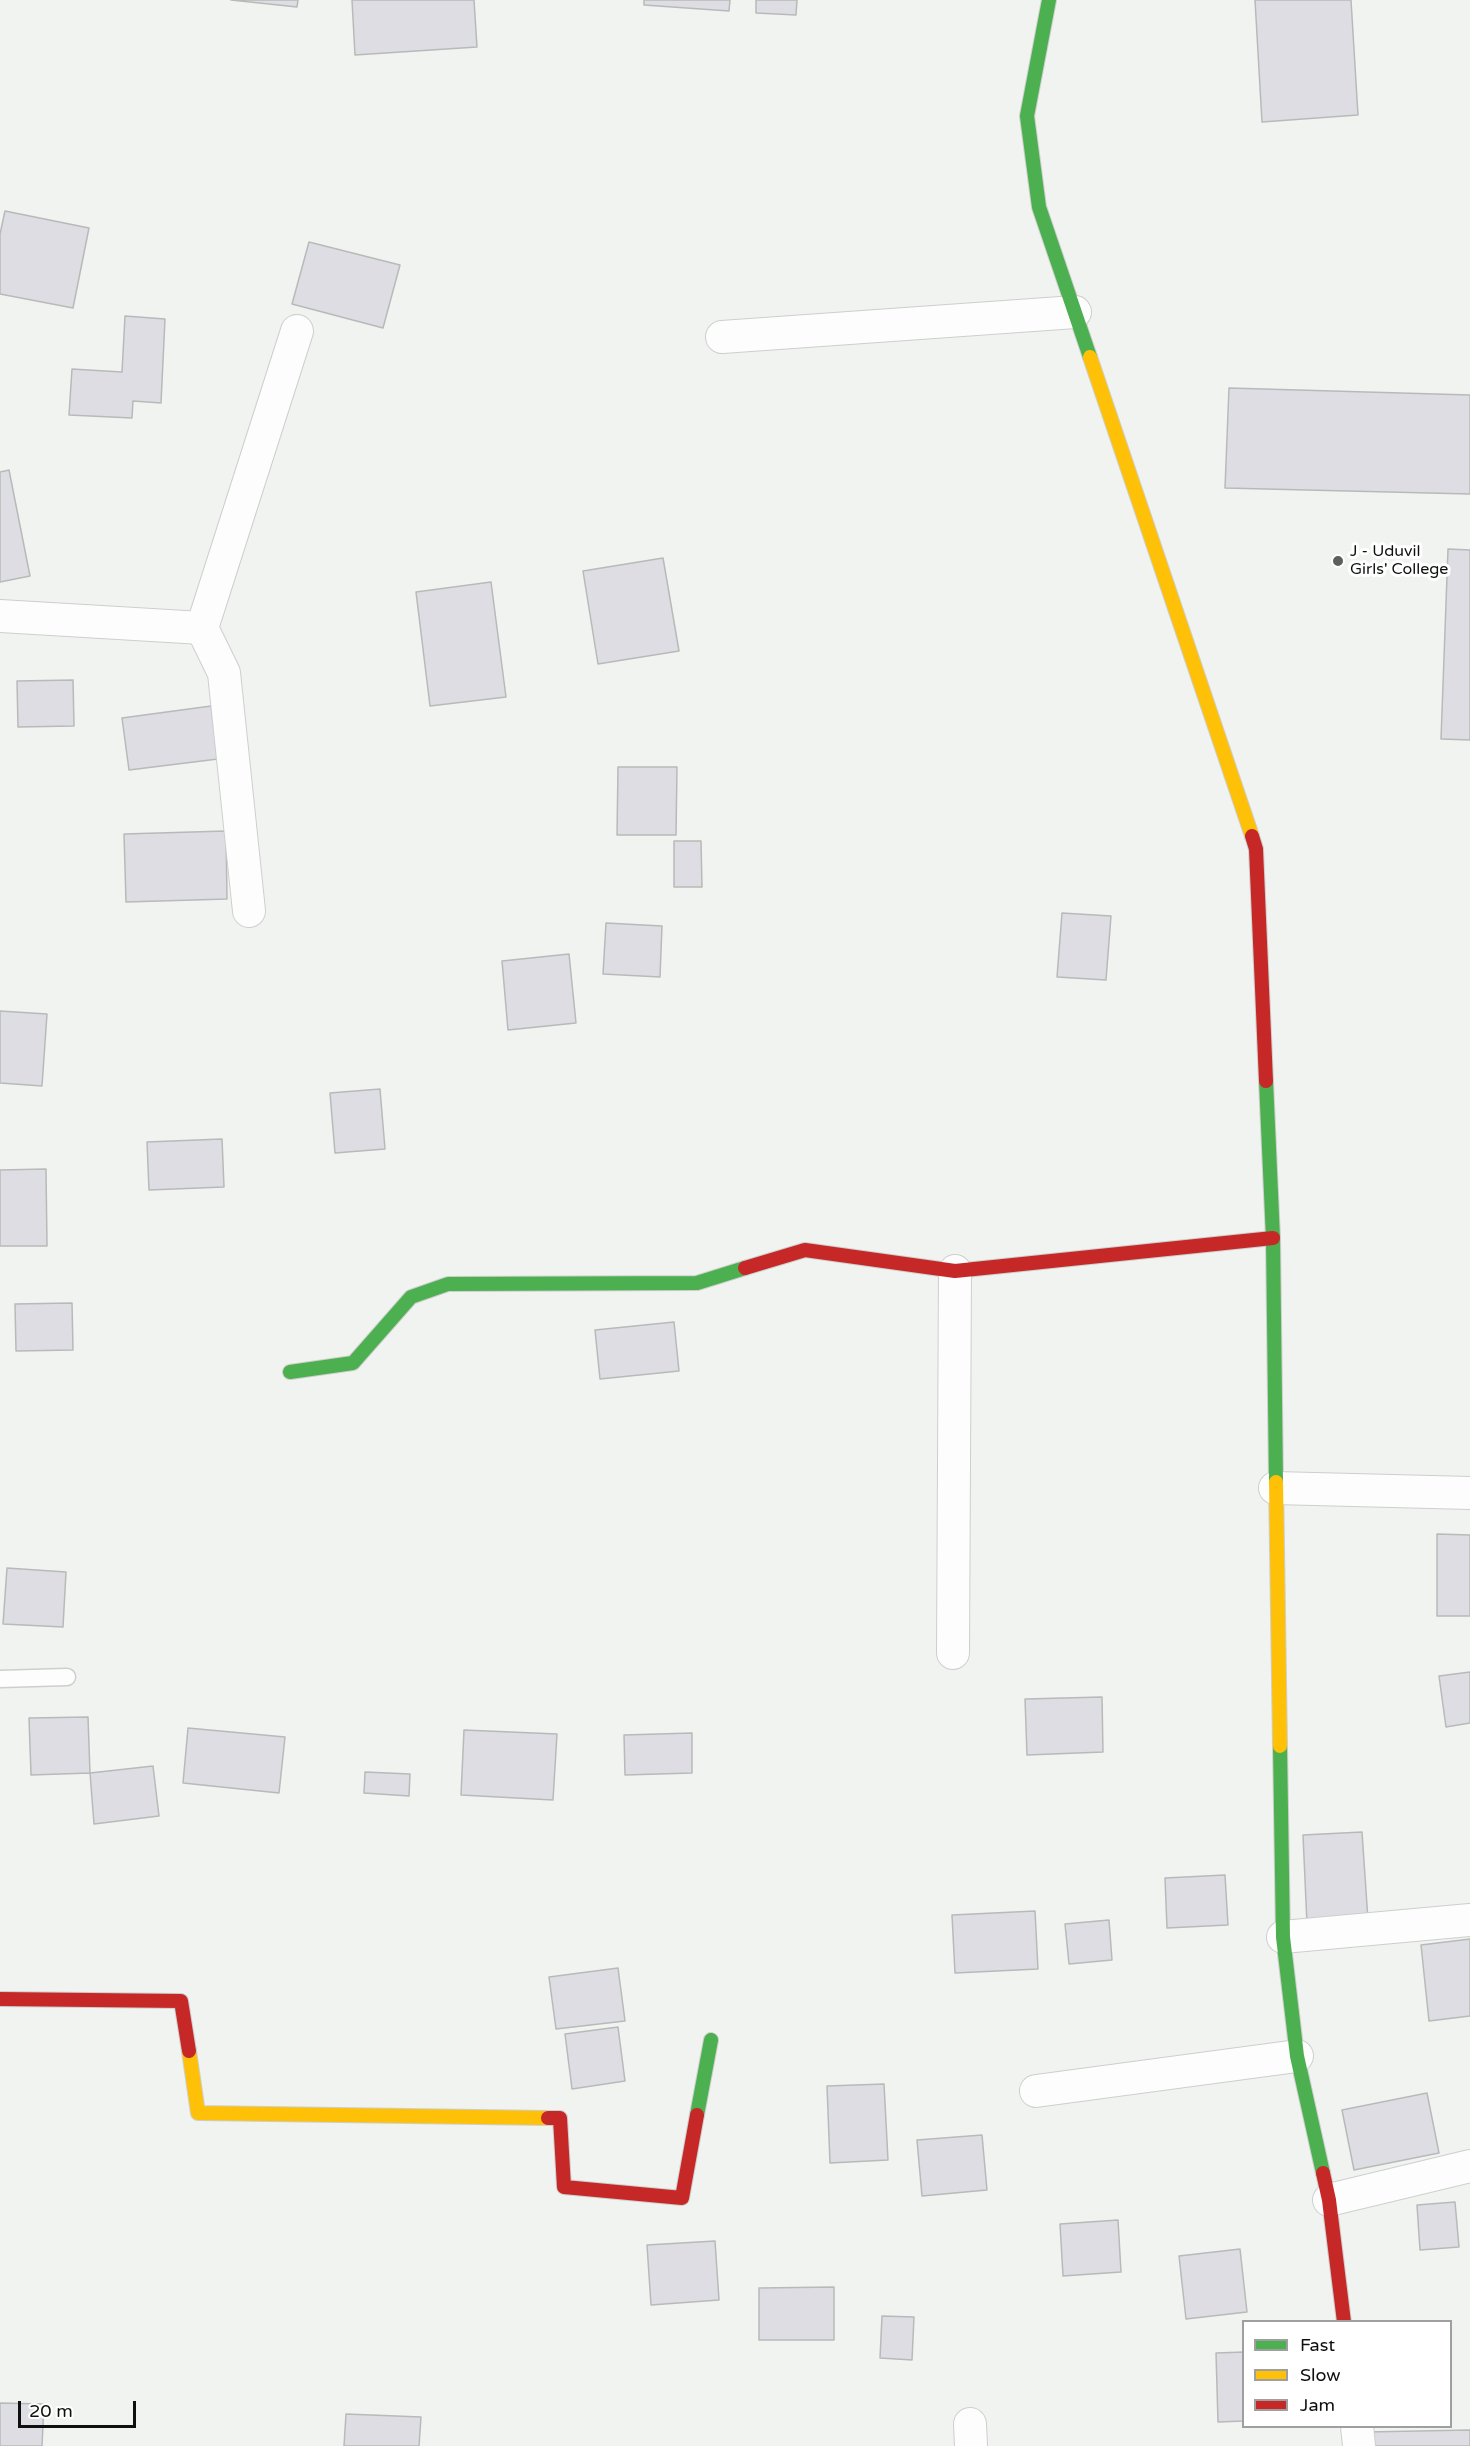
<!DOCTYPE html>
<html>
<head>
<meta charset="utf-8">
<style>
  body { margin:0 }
  #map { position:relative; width:1470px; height:2446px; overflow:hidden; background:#f0f3ef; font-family:"Varela Round",sans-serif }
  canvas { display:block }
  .legend { position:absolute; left:1242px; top:2320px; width:210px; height:108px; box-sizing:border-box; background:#fff; border:2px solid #9f9f9f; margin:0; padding:8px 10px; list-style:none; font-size:18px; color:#0e100e }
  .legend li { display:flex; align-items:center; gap:12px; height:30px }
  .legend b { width:30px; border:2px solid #9f9f9f }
  .scale { position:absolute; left:18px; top:2401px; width:118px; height:27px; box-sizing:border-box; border:3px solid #0e100e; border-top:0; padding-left:8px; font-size:18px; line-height:21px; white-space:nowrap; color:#0e100e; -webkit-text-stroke:4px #fff; paint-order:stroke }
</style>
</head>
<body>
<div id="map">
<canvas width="1470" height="2446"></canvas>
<ul class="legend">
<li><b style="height:8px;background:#4caf50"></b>Fast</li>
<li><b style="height:8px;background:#ffc107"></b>Slow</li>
<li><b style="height:8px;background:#c62828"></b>Jam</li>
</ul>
<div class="scale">20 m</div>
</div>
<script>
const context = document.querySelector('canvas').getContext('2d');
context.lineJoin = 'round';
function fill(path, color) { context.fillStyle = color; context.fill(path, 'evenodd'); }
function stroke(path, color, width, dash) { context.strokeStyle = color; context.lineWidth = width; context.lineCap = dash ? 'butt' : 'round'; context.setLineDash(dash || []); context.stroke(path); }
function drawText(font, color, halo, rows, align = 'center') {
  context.font = font + ' "Varela Round",sans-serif'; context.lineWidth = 6; context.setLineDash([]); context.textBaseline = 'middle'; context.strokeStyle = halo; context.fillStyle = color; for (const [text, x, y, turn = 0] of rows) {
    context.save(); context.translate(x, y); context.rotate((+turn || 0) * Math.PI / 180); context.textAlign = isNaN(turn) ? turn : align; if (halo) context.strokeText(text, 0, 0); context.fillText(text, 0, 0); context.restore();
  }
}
const building = new Path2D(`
  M231,0H298L297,7Z
  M352,0H474L477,47L355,55Z
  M644,0H730L729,11L644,5Z
  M756,0H797L796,15L756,13Z
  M1255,0H1351L1358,115L1262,122Z
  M5,211L89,228L73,308L0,294V234Z
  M309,242L400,265L383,328L292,304Z
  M125,316L165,319L161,403L133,401L132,418L69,415L72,369L122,372Z
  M1229,388L1470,395V494L1225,488Z
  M9,470L30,576L0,582V472Z
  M1448,549L1470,550V740L1441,739Z
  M663,558L679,651L598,664L583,571Z
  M491,582L506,697L430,706L416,592Z
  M73,680L74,726L18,727L17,681Z
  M211,706L218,759L129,770L122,718Z
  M618,767H677L676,835H617Z
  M226,831L227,899L126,902L124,834Z
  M674,841H701L702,887H674Z
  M1062,913L1111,916L1106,980L1057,977Z
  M606,923L662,926L660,977L603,974Z
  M569,954L576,1023L508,1030L502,961Z
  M0,1011L47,1014L42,1086L0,1083Z
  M380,1089L385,1149L335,1153L330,1093Z
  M222,1139L224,1187L149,1190L147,1142Z
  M46,1169L47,1246H0V1170Z
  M72,1303L73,1350L16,1351L15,1304Z
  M674,1322L679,1371L600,1379L595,1330Z
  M1437,1534L1470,1535V1616H1437Z
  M7,1568L66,1572L63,1627L3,1624Z
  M1470,1672V1723L1446,1727L1439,1676Z
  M1102,1697L1103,1752L1027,1755L1025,1699Z
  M88,1717L90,1773L31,1775L29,1718Z
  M188,1728L285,1737L279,1793L183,1783Z
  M464,1730L557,1734L553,1800L461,1795Z
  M692,1733V1773L625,1775L624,1735Z
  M153,1766L159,1816L94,1824L90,1773Z
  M365,1772L410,1774L409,1796L364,1793Z
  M1362,1832L1368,1920L1307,1924L1303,1835Z
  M1225,1875L1228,1925L1167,1928L1165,1878Z
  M1035,1911L1038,1969L955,1973L952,1915Z
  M1109,1920L1112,1960L1069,1964L1065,1924Z
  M1470,1939V2016L1429,2021L1421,1945Z
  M618,1968L625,2021L556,2029L549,1977Z
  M618,2027L625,2081L572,2089L565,2034Z
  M884,2084L888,2160L830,2163L827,2086Z
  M1427,2093L1439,2153L1354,2170L1342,2110Z
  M982,2135L987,2190L922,2196L917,2140Z
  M1455,2202L1459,2247L1420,2250L1417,2205Z
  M1118,2220L1121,2272L1063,2276L1060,2224Z
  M715,2241L719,2300L651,2305L647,2245Z
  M1240,2249L1247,2312L1186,2319L1179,2256Z
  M834,2287V2340H759V2288Z
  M882,2316L914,2317L912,2360L880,2358Z
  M1244,2352V2421L1218,2422L1216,2353Z
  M0,2403L44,2404L42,2446H0Z
  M346,2414L421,2417L419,2446H344Z
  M1470,2430V2446H1367L1366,2432Z`);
const lane = new Path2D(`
  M0,1679L67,1677`);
const street = new Path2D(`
  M722,337L1075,312
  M0,616L202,628L224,673L249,911
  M202,628L297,331
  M1275,1488L1470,1493
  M953,1653L955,1271
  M1283,1937L1470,1920
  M1036,2091L1297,2056
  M1329,2200L1470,2166
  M970,2424L971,2446
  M1357,2426L1359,2446`);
const fast = new Path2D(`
  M1049,0L1027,116L1039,207L1090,357
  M1266,1081L1273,1238L1276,1482
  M290,1372L353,1363L411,1297L448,1284L697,1283L745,1268
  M1280,1746L1283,1937L1297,2056L1323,2173
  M697,2115L711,2040`);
const slow = new Path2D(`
  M1090,357L1252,836
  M1276,1482L1280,1746
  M189,2051L198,2113L548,2118`);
const jam = new Path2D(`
  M1252,836L1256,849L1266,1081
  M745,1268L805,1250L955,1271L1273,1238
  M0,1999L181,2001L189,2051
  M548,2118H560L564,2187L682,2198L697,2115
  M1323,2173L1329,2200L1344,2322`);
const markers = [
  [1338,561,6,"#5d5f5d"]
];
const poiNames = [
  ["J - Uduvil",1350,552],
  ["Girls' College",1350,570]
];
fill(building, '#dddde3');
stroke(building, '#b8bab9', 1.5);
stroke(lane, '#cdcfcd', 19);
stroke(street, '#cdcfcd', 34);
stroke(fast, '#cdcfcd', 16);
stroke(slow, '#cdcfcd', 16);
stroke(jam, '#cdcfcd', 16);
stroke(lane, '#fdfdfd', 16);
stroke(street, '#fdfdfd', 32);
stroke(fast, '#4caf50', 14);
stroke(slow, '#ffc107', 14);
stroke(jam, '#c62828', 14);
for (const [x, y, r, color] of markers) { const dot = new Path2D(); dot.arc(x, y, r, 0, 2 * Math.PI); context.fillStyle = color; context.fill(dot); stroke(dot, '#fff', 2); }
drawText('16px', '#0e100e', '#fff', poiNames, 'left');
</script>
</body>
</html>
